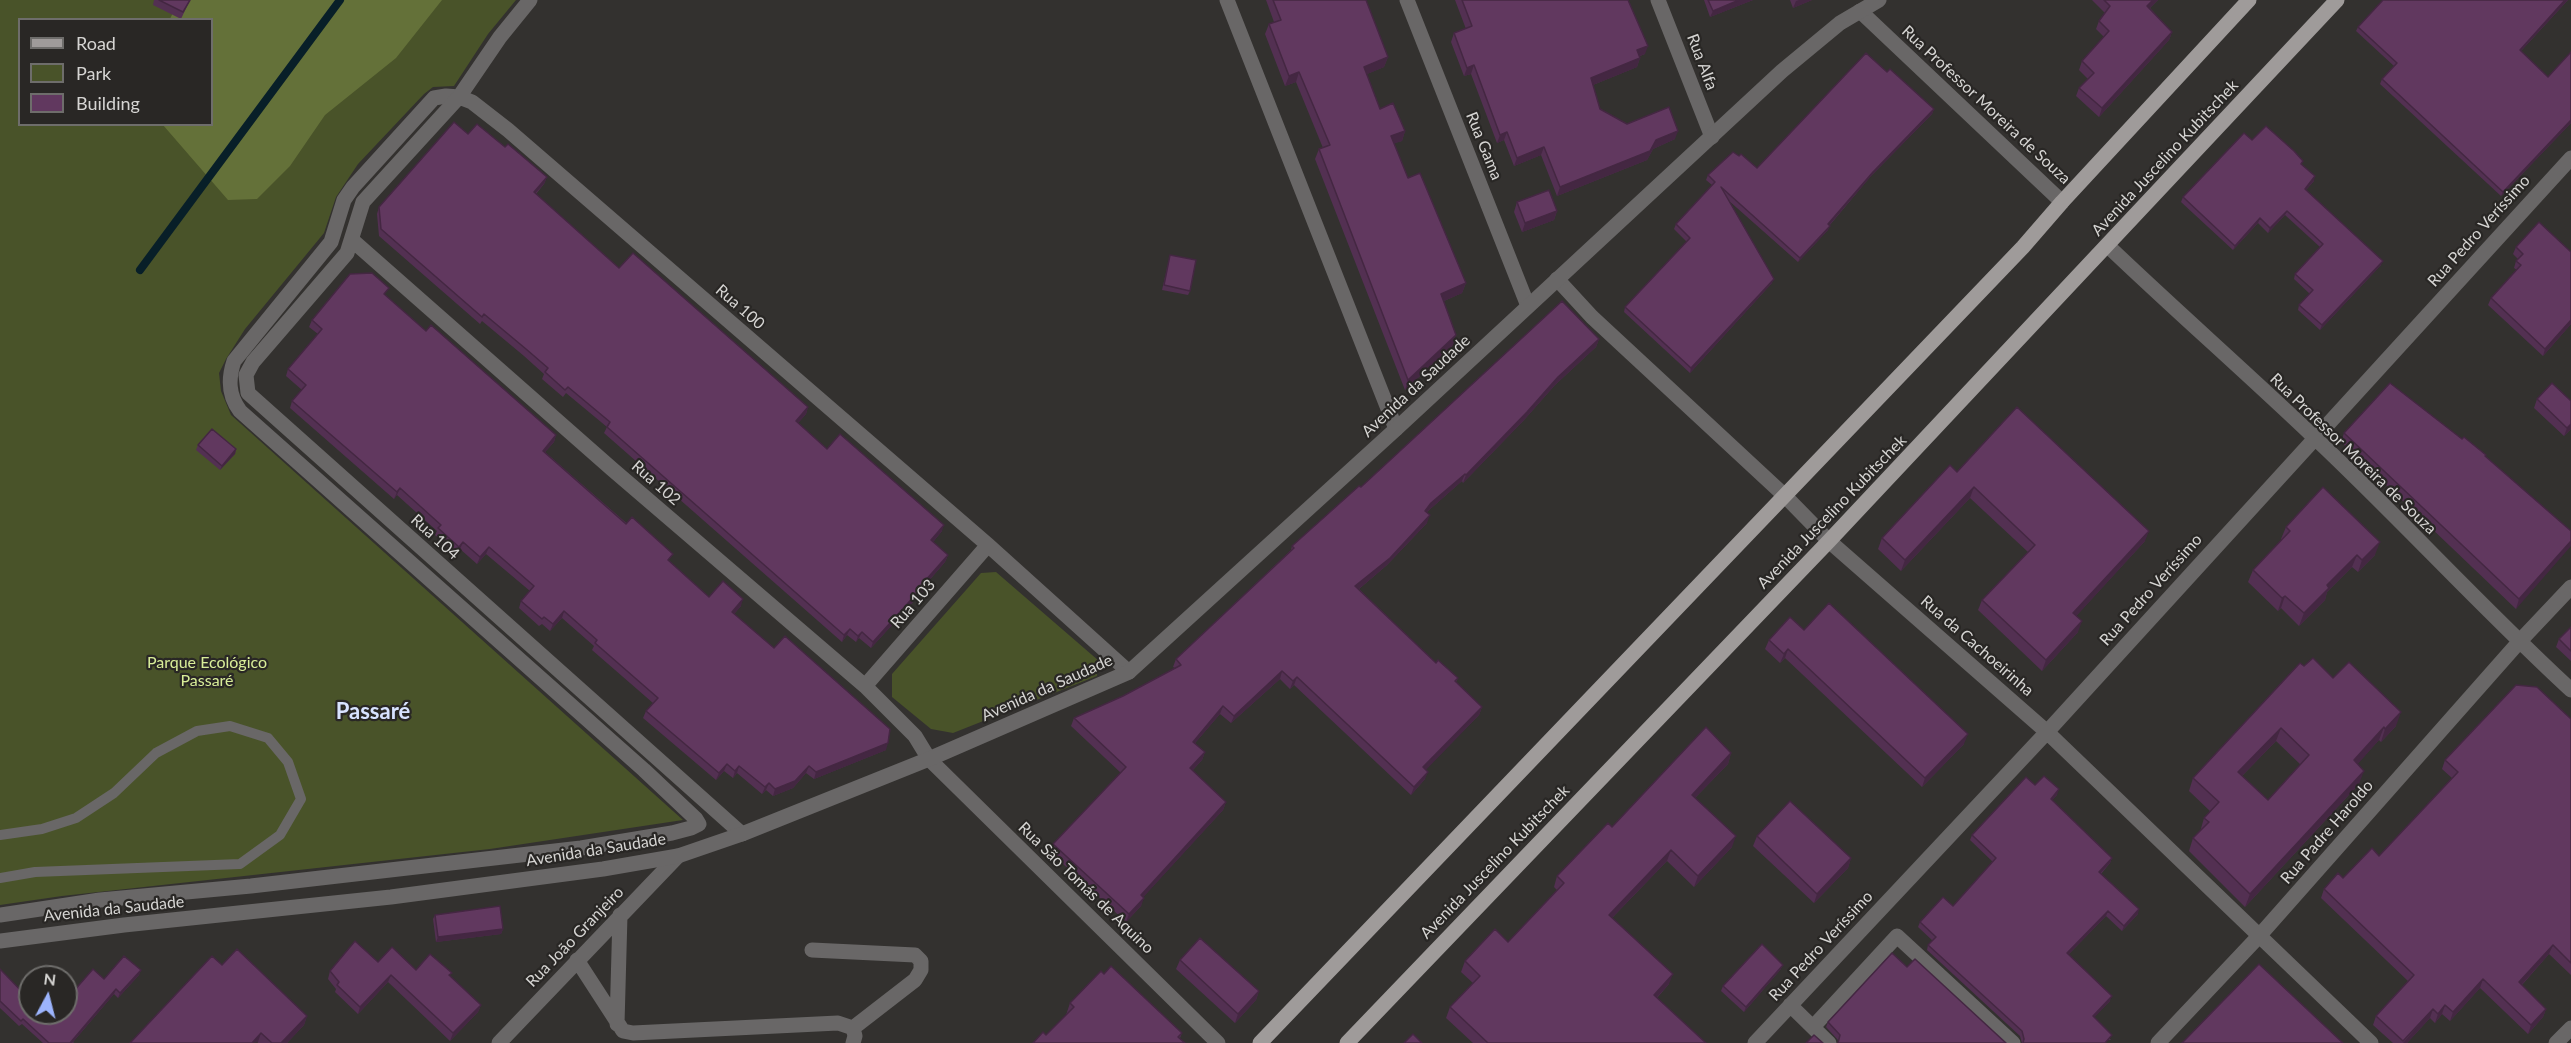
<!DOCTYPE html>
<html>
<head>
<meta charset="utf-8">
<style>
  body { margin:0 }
  #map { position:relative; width:2571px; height:1043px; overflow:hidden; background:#33312f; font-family:Lato,sans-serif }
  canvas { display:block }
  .legend { position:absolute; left:18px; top:18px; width:195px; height:108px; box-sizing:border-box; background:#292725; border:2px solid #6e6d6b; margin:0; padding:8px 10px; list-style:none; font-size:18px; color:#d6d5d3 }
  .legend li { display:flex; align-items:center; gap:12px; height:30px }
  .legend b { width:30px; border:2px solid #6e6d6b }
  .north { position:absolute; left:18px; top:965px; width:60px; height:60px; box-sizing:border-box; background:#292725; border:2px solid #6e6d6b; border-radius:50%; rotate:7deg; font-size:16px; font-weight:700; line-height:24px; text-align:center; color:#d6d5d3 }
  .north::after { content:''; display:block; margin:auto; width:21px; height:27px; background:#9cb4fd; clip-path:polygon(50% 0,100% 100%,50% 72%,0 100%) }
</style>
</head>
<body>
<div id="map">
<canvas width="2571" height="1043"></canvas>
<ul class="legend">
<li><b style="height:8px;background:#9f9b9a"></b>Road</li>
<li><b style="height:16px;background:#495329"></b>Park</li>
<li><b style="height:16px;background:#61385f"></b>Building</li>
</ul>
<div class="north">N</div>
</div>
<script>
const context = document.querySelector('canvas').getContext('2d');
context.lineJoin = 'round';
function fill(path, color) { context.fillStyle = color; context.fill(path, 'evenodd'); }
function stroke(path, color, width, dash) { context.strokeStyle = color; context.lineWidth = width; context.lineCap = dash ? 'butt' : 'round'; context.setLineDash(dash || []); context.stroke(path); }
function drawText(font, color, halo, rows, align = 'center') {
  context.font = font + ' Lato,sans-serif'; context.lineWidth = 4.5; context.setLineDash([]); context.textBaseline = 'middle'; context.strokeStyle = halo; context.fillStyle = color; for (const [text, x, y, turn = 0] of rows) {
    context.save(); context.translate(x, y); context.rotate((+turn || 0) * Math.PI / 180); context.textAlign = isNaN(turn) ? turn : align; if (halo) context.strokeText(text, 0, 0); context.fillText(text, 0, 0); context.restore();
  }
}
const green = new Path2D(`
  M0,0H516L488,34L454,86L433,87L424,94L358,164L336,197L324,233L245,329L226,359L219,373L221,391L231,415L683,820L490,849L62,896L0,905ZM20,20H212V124H20Z
  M996,572L1099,661L1097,676L953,733L931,729L892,697V674L981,573Z`);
const forest = new Path2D(`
  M179,0H442L396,58L325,115L290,166L257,199L228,200L163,125L212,124V20L170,19Z`);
const stream = new Path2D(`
  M140,270L340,0`);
const service = new Path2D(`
  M0,835L42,829L76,818L114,793L156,753L197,731L230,726L268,738L288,762L301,799L280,835L240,864L35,872L0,878`);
const pedestrian = new Path2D(`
  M0,915L100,900L251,886L581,848L672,833L691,828L699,824L696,819L644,770L240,411C228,395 228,379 234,361L331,242L344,200L353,187L434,98L446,96L459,97`);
const minor = new Path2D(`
  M1227,0L1396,429
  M1407,0L1528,306
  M1658,0L1712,137
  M1860,11L2062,202
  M459,97L500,37L530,0
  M352,240L612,469L865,686L915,736L929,759L1218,1043
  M2108,246C2176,311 2247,373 2315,438C2402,520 2483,609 2571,690
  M1557,279L1592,317L1785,496L1829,541L2047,732L2371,1043
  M865,686L988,545
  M742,834L248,393L246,375L253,362L347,253L363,202L459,97L472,102L508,130L988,545L1129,672
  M812,950L915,955L921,961V970L915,980L853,1028
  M577,960L623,1031L633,1033L838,1023L853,1028L855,1036L853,1043
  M1790,1005L1829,1043
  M617,1024L620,915
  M1813,1027L1897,936L2013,1043
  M499,1043L678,856
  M1755,1043L2047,732L2571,158
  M2158,1043L2260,935L2519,642L2571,587
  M2556,1043L2571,1028`);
const tertiary = new Path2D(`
  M0,941L124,925L391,897L603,869L678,856L742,834L929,759L1129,672L1396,429L1782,71L1840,23L1879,0`);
const primary = new Path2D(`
  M1260,1043L2023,247L2062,202L2249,0
  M1347,1043L1829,541L2337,0`);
const wall = new Path2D(`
  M154,0H190L181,19L153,5Z
  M1266,0H1366L1388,57L1384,67L1367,74L1380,109L1405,131L1402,141L1394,143L1408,178L1466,283L1462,293L1444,301L1453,345L1405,390L1315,159L1319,149L1323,148L1296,82L1285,86L1265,34L1269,24L1274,22Z
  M1455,0H1628L1645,54L1640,56V58L1637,67L1593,85L1600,109L1627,124L1675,139L1653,149L1647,160L1557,196L1541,155L1514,166L1504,140L1497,143L1471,74L1464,76L1451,42L1454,33L1466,29Z
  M1704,0H1753L1710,17Z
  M1790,0H1812L1793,8Z
  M2092,0H2158L2150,8L2172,32L2169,40L2099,117L2076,96L2079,88L2088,79L2079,70L2082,61L2104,37L2096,29L2099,21L2105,13Z
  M2383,0H2568L2521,51L2548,77L2571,52V123L2501,196L2380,84L2382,79L2394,66L2356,31L2358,27Z
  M1887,72L1934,109L1932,114L1871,176L1829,226L1828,230L1798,262L1728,200L1772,283L1690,373L1624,312L1625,307L1687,242L1674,229L1676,224L1712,185L1706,180L1708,175L1757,168Z
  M468,134L505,147L547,177L544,184L536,194L619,268L808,407L806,414L798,423L827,449L942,531L933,542L948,555L945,562L926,584L924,590L871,648L859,638L856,642L847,635L842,642L604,433L607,427L566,393L563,397L542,379L544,374L524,356L482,321L480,324L379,236L377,214L379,207Z
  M2252,140L2302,165L2314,181L2306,190L2381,265L2320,330L2298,310L2299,305L2310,294L2294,279L2295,274L2320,247L2285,215L2268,233L2258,223L2233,250L2181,202L2183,197Z
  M1517,202L1557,211L1554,220L1522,232L1514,212Z
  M2539,222L2571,324L2543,356L2488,305L2491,298L2517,270L2514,268L2516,261L2518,259L2513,254L2516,247Z
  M1170,255L1190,291L1188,295L1162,290Z
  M387,295L386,296L426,331L556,435L554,442L545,452L670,561V562L709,597L741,606L734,614L886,750L814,779L806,773L793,788L773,796L766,790L762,794L737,773L733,778L724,771L716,780L643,718L646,711L653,703L592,650L594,646L562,618L550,631L542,624L539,626L519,608L521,601L530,591L486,554L477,564L460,549L456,554L435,535L437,531L397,495L394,499L290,408L292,401L302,390L286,376L288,369L318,334L309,327L312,320Z
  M1599,339L1596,347L1555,385L1524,420L1463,483L1462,481L1428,511L1427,512V523L1387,565L1359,589L1436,663L1458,678L1456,682L1482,707L1479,715L1426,769L1425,779L1411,795L1294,685L1290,689L1280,679L1231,723L1220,714L1195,743L1205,752L1202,760L1192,771L1226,802L1223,810L1143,897L1141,906L1126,922L1050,852L1053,844L1121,773L1071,726L1074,718L1123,696L1175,668L1173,667L1176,659L1291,550L1292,546L1361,487Z
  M2537,399L2571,401V429L2564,436L2534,408Z
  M2344,433L2485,456L2571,531L2516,609L2341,442Z
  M198,445L236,449L235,454L220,470L196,450Z
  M1957,472L2145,541L2076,616L2078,632L2042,671L1978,610L1982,600L2028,552L1970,498L1901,571L1878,549L1882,538Z
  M2286,527L2375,555L2358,572L2352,567L2327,592L2325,600L2299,626L2281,608L2278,611L2248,582L2253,570L2282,540L2281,539Z
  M2571,627V661L2556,647L2559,639Z
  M1804,630L1964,744L1922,787L1785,658L1780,663L1765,649L1769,640Z
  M2304,666L2333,678L2396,726L2381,742L2379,740L2357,764L2359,784L2245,907L2189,851L2193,838L2200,832L2204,818L2211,812L2189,791L2193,778ZM2276,741L2301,765L2268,800L2242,776Z
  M2571,719V975L2549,954L2522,985L2546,1009L2543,1017L2528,1034L2480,988L2450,1021L2442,1014L2435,1023L2430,1018L2407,1043H2393L2373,1025L2376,1016L2408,981L2321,898L2324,889L2343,878L2379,856L2452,778L2442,769L2445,760Z
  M1731,753L1728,764L1695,798L1732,847L1694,887L1667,861L1612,918L1669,984L1657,998L1706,1043H1473L1446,1018L1450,1007L1473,983L1461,972L1465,961L1508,942L1557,890L1554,887L1557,876L1612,827Z
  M2035,785L2057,795L2052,800L2112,858L2110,863L2101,874L2138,914L2122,931L2106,916L2068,955L2110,1001L2094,1017L2111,1040L2022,1043L2020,1036L1927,950L1928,945L1933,941L1918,927L1920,922L1953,906L1993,862L1970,840L1972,835Z
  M1757,836L1851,858L1848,868L1814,903L1753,846Z
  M435,915L503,929L501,934L436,942L433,919Z
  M1180,960L1259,991L1256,1000L1235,1023L1176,969Z
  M378,962L450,976L481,1005L478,1012L450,1041L388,982L358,1014L335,992L336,989L328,979L330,971Z
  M222,965L307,1016L304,1025L287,1043H258Z
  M1907,967L2006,1043H1838V1040L1826,1027L1828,1022Z
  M0,969L49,1019L104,979L141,970L139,975L118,998L114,994L73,1042L74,1043H43L22,1024L19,1026L0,1008Z
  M1781,969L1744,1012L1721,991L1723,986Z
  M1070,1003L1182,1033L1180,1038L1046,1035L1066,1015Z`);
const shadedWall = new Path2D(`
  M1739,0H1753L1710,17L1713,11Z
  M1799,0H1812L1793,8L1796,1Z
  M2153,0H2158L2144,14L2147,6Z
  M2565,0H2568L2518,54L2520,50Z
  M2172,32L2169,40L2099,117L2102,108Z
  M1648,46L1645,54L1634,58L1637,50Z
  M1388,57L1384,67L1360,77L1364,67Z
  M1640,58L1637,67L1588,87L1591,78Z
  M1474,65L1471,74L1464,76L1467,68Z
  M1299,72L1296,82L1285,86L1289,76Z
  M1934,109L1932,114L1871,176L1826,229L1828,224L1873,172Z
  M2571,120V123L2501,196L2503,192Z
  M1405,131L1402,141L1387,146L1391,136Z
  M1678,131L1675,139L1653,149L1647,160L1557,196L1560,187L1656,140Z
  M1507,132L1504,140L1497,143L1500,135Z
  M1544,147L1541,155L1514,166L1517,158Z
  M2315,176L2314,181L2303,193L2305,189Z
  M547,177L544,184L531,198L534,192Z
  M1557,211L1554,220L1522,232L1525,223Z
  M2287,211L2285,215L2268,233L2270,228Z
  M2260,218L2258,223L2233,250L2235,246Z
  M1830,226L1828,230L1798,262L1800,258Z
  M2383,261L2381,265L2320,330L2322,325Z
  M1774,279L1772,283L1690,373L1691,368Z
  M1466,283L1462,293L1437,304L1441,294Z
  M2571,320V324L2543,356L2545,349Z
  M1456,335L1453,345L1405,390L1408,380Z
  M1599,339L1596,347L1555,385L1524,420L1463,483L1466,475L1558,377Z
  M808,407L806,414L794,428L796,421Z
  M2571,424V429L2564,436L2567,428Z
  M556,435L554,442L540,458L543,451Z
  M236,449L235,454L220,470L222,466Z
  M1465,474L1462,481L1428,511L1422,518L1425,511L1431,503Z
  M1974,487L1970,498L1901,571L1905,560Z
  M400,488L397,495L394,499L397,492Z
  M1430,515L1427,523L1387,565L1353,594L1355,586Z
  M944,525L942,531L929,547L931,540Z
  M2149,531L2145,541L2069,624L2073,613Z
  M2571,541V546L2516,609L2519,599Z
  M463,542L460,549L456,554L459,547Z
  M2380,542L2375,555L2358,572L2362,560Z
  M489,547L486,554L477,564L480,557Z
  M948,555L945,562L926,584L924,590L871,648L873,642Z
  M2357,555L2352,567L2327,592L2325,600L2299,626L2304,613L2327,585Z
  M2285,596L2281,608L2278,611L2282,598Z
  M743,599L741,606L730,619L732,612Z
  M564,611L562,618L550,631L553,624Z
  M2082,621L2078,632L2042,671L2046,660Z
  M850,629L847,635L842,642L844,635Z
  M862,632L859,638L856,642L858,636Z
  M1788,649L1785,658L1780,663L1784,654Z
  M1282,671L1280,679L1231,723L1234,716Z
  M1297,677L1294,685L1290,689L1293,681Z
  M1223,706L1220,714L1190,749L1193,742Z
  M1482,707L1479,715L1421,775L1423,767Z
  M2401,712L2396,726L2381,742L2385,729Z
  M2384,727L2379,740L2349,774L2354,760Z
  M2281,728L2276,741L2233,785L2238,772Z
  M1968,734L1964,744L1922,787L1925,778Z
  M888,743L886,750L814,779L816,772Z
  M1205,752L1202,760L1187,776L1190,768Z
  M1731,753L1728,764L1688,805L1692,795Z
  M727,764L724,771L716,780L719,773Z
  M739,766L737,773L733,778L735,771Z
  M809,766L806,773L793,788L773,796L775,789Z
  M2364,771L2359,784L2245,907L2250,894Z
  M1428,772L1425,779L1411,795L1414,787Z
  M769,783L766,790L762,794L765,787Z
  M2059,789L2057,795L2049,804L2051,799Z
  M1226,802L1223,810L1138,903L1141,895Z
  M1736,836L1732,847L1694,887L1698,876Z
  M1671,850L1667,861L1605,925L1609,915Z
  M1851,858L1848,868L1814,903L1817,894Z
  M2112,858L2110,863L2097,877L2099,872Z
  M1144,898L1141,906L1126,922L1129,914Z
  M2139,909L2138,914L2122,931L2124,926Z
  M2108,911L2106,916L2065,958L2067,953Z
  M503,929L501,934L436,942L438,937Z
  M2553,945L2549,954L2516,991L2519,982Z
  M1783,965L1781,969L1744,1012L1746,1007Z
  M141,970L139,975L118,998L120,993Z
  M1673,974L1669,984L1650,1005L1654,995Z
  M391,975L388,982L358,1014L360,1007Z
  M2483,979L2480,988L2450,1021L2453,1012Z
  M116,989L114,994L72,1043H70Z
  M1259,991L1256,1000L1235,1023L1238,1014Z
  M2112,996L2110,1001L2091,1021L2093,1016Z
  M481,1005L478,1012L450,1041L453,1033Z
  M2445,1005L2442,1014L2435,1023L2438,1014Z
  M2433,1009L2430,1018L2407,1043H2403Z
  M2546,1009L2543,1017L2528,1034L2531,1025Z
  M307,1016L304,1025L287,1043H281Z
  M261,1033L258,1042L252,1043Z`);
const building = new Path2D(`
  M159,0H190L183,12Z
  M1273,0H1366L1388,57L1364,67L1380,109L1393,103L1405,131L1391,136L1408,178L1420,173L1466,283L1441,294L1456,335L1408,380L1319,149L1330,145L1299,72L1289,76L1269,24L1281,20Z
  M1462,0H1628L1648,46L1637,50L1640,58L1591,78L1600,109L1627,124L1669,107L1678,131L1656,140L1650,151L1560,187L1544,147L1517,158L1507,132L1500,135L1474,65L1467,68L1454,33L1472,26Z
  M1708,0H1739L1713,11Z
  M2104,0H2153L2147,6L2172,32L2102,108L2079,88L2094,73L2082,61L2109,31L2099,21L2110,6Z
  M2383,0H2565L2520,50L2548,77L2571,52V120L2503,192L2382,79L2397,63L2358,27Z
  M1866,53L1887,72L1890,69L1934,109L1873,172L1828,224L1830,226L1800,258L1721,187L1774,279L1691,368L1625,307L1690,238L1676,224L1715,182L1708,175L1733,152L1739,156L1741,154L1757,168Z
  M454,122L468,134L477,124L505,147L508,144L547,177L534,192L619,268L633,253L808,407L796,421L827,449L840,434L944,525L931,540L948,555L924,582L926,583L873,642L862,632L858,636L850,629L844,635L607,427L610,422L568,387L565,390L545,372L548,368L526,349L484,314L482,317L381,229L379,207Z
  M2266,126L2294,151L2303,161L2301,164L2315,176L2305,189L2383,261L2322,325L2299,305L2313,290L2295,274L2323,244L2287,211L2270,228L2260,218L2235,246L2183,197L2244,133L2252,140Z
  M1549,190L1557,211L1525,223L1517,202Z
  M2539,222L2571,252V320L2545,349L2491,298L2521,265L2516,261L2523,254L2516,247Z
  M1170,255L1196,260L1190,291L1164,285Z
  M372,273L389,288L384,294L426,331L431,325L556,435L543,451L626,524L632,517L673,554L668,560L709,597L723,581L743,599L732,612L774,648L785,636L890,729L888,743L816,772L809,766L795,781L775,789L769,783L765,787L739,766L735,771L727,764L719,773L646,711L658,698L595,643L597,640L564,611L553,624L544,617L542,619L521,601L534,586L489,547L480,557L463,542L459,547L438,528L441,525L400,488L397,492L292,401L306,385L288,369L322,329L312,320L350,274Z
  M1562,301L1599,339L1558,377L1527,412L1466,475L1465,474L1431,503L1425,511L1430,515L1390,558L1355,586L1436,663L1438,660L1458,678L1455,681L1482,707L1423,767L1428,772L1414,787L1297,677L1293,681L1282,671L1234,716L1223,706L1193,742L1205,752L1190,768L1226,802L1141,895L1144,898L1129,914L1053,844L1126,767L1074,718L1123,696L1181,665L1176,659L1294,548L1292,546L1359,486L1361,487Z
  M2390,383L2462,439L2464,437L2486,455L2485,456L2571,531V541L2519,599L2344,433Z
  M2552,383L2571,401V424L2567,428L2537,399Z
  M2017,407L2149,531L2073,613L2082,621L2046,660L1982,600L2035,545L1974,487L1905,560L1882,538L1950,465L1957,472Z
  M212,429L236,449L222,466L198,445Z
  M2323,487L2380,542L2362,560L2357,555L2327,585L2329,588L2304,613L2285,596L2282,598L2253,570L2290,531L2286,527Z
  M1829,603L1968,734L1925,778L1788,649L1784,654L1769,640L1790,617L1804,630Z
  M2571,627V651L2559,639Z
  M2313,658L2333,678L2349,662L2401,712L2385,729L2384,727L2354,760L2364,771L2250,894L2193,838L2209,822L2204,818L2219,802L2193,778L2300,663L2304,666ZM2281,728L2309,755L2268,800L2238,772Z
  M2516,685L2537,687L2571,719V963L2553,945L2519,982L2546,1009L2531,1025L2483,979L2453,1012L2445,1005L2438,1014L2433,1009L2403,1041L2376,1016L2414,975L2324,889L2338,873L2343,878L2372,848L2379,856L2458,772L2445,760Z
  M1706,727L1731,753L1692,795L1736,836L1698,876L1671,850L1609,915L1673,974L1654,995L1706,1043H1488L1450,1007L1480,976L1465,961L1495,929L1508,942L1564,883L1557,876L1608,823L1612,827Z
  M2044,776L2059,789L2051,799L2112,858L2099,872L2139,909L2124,926L2108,911L2067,953L2112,996L2093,1016L2112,1035L2105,1043H2023L2024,1039L2022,1031L1928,945L1936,937L1920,922L1943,897L1953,906L1996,858L1972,835L2026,777L2035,785Z
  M1790,801L1851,858L1817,894L1757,836Z
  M500,906L503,929L438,937L435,915Z
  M1200,938L1259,991L1238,1014L1180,960Z
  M355,941L378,962L392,947L416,970L430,954L452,973L449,975L481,1005L453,1033L391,975L360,1007L337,985L339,982L330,971Z
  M1762,944L1783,965L1746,1007L1723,986Z
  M237,949L307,1016L281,1043H272L261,1033L252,1043H130L212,956L222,965Z
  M1892,953L1907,967L1915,959L2006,1043H1838L1840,1035L1828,1022Z
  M124,956L141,970L120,993L116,989L70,1043H49L23,1019L21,1021L0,1001V969L30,1000V1013H43L49,1019L54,1013H66V1000L93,969L104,979Z
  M2259,964L2343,1043H2182Z
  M1111,966L1182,1033L1178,1037L1185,1043H1033L1043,1032L1046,1035L1074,1007L1070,1003L1101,971L1104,974Z
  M1413,1034L1422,1043H1404Z
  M1814,1035L1823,1043H1806Z`);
const streetNames = [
  ["Rua Alfa",1702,62,69],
  ["Rua Professor Moreira de Souza",1986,105,43],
  ["Rua Gama",1484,146,68],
  ["Avenida Juscelino Kubitschek",2165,158,-47],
  ["Rua Pedro Veríssimo",2479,231,-48],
  ["Rua 100",740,307,41],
  ["Avenida da Saudade",1416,386,-43],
  ["Rua Professor Moreira de Souza",2353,454,44],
  ["Rua 102",656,483,41],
  ["Avenida Juscelino Kubitschek",1832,512,-46],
  ["Rua 104",435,537,42],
  ["Rua Pedro Veríssimo",2151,590,-48],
  ["Rua 103",913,604,-49],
  ["Rua da Cachoeirinha",1977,646,41],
  ["Avenida da Saudade",1047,688,-24],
  ["Rua Padre Haroldo",2327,832,-49],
  ["Avenida da Saudade",596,850,-9],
  ["Avenida Juscelino Kubitschek",1495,862,-46],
  ["Rua São Tomás de Aquino",1086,888,44],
  ["Avenida da Saudade",114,909,-6],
  ["Rua João Granjeiro",575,937,-46],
  ["Rua Pedro Veríssimo",1821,946,-47]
];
const parkNames = [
  ["Parque Ecológico",207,663],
  ["Passaré",207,681]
];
const districtNames = [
  ["Passaré",373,712]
];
fill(green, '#495329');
fill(forest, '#647139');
stroke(stream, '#081f28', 8);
stroke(service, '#696767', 10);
stroke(pedestrian, '#696767', 15);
stroke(minor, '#696767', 15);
stroke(tertiary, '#696767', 15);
stroke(primary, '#9f9b9a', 15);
fill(wall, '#533052');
fill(shadedWall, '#442742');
fill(building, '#61385f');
stroke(building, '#442742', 1.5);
drawText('16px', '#d6d5d3', '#292725', streetNames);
drawText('16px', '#d8ed98', '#292725', parkNames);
drawText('bold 22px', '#d8e3ff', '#292725', districtNames);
</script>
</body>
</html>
